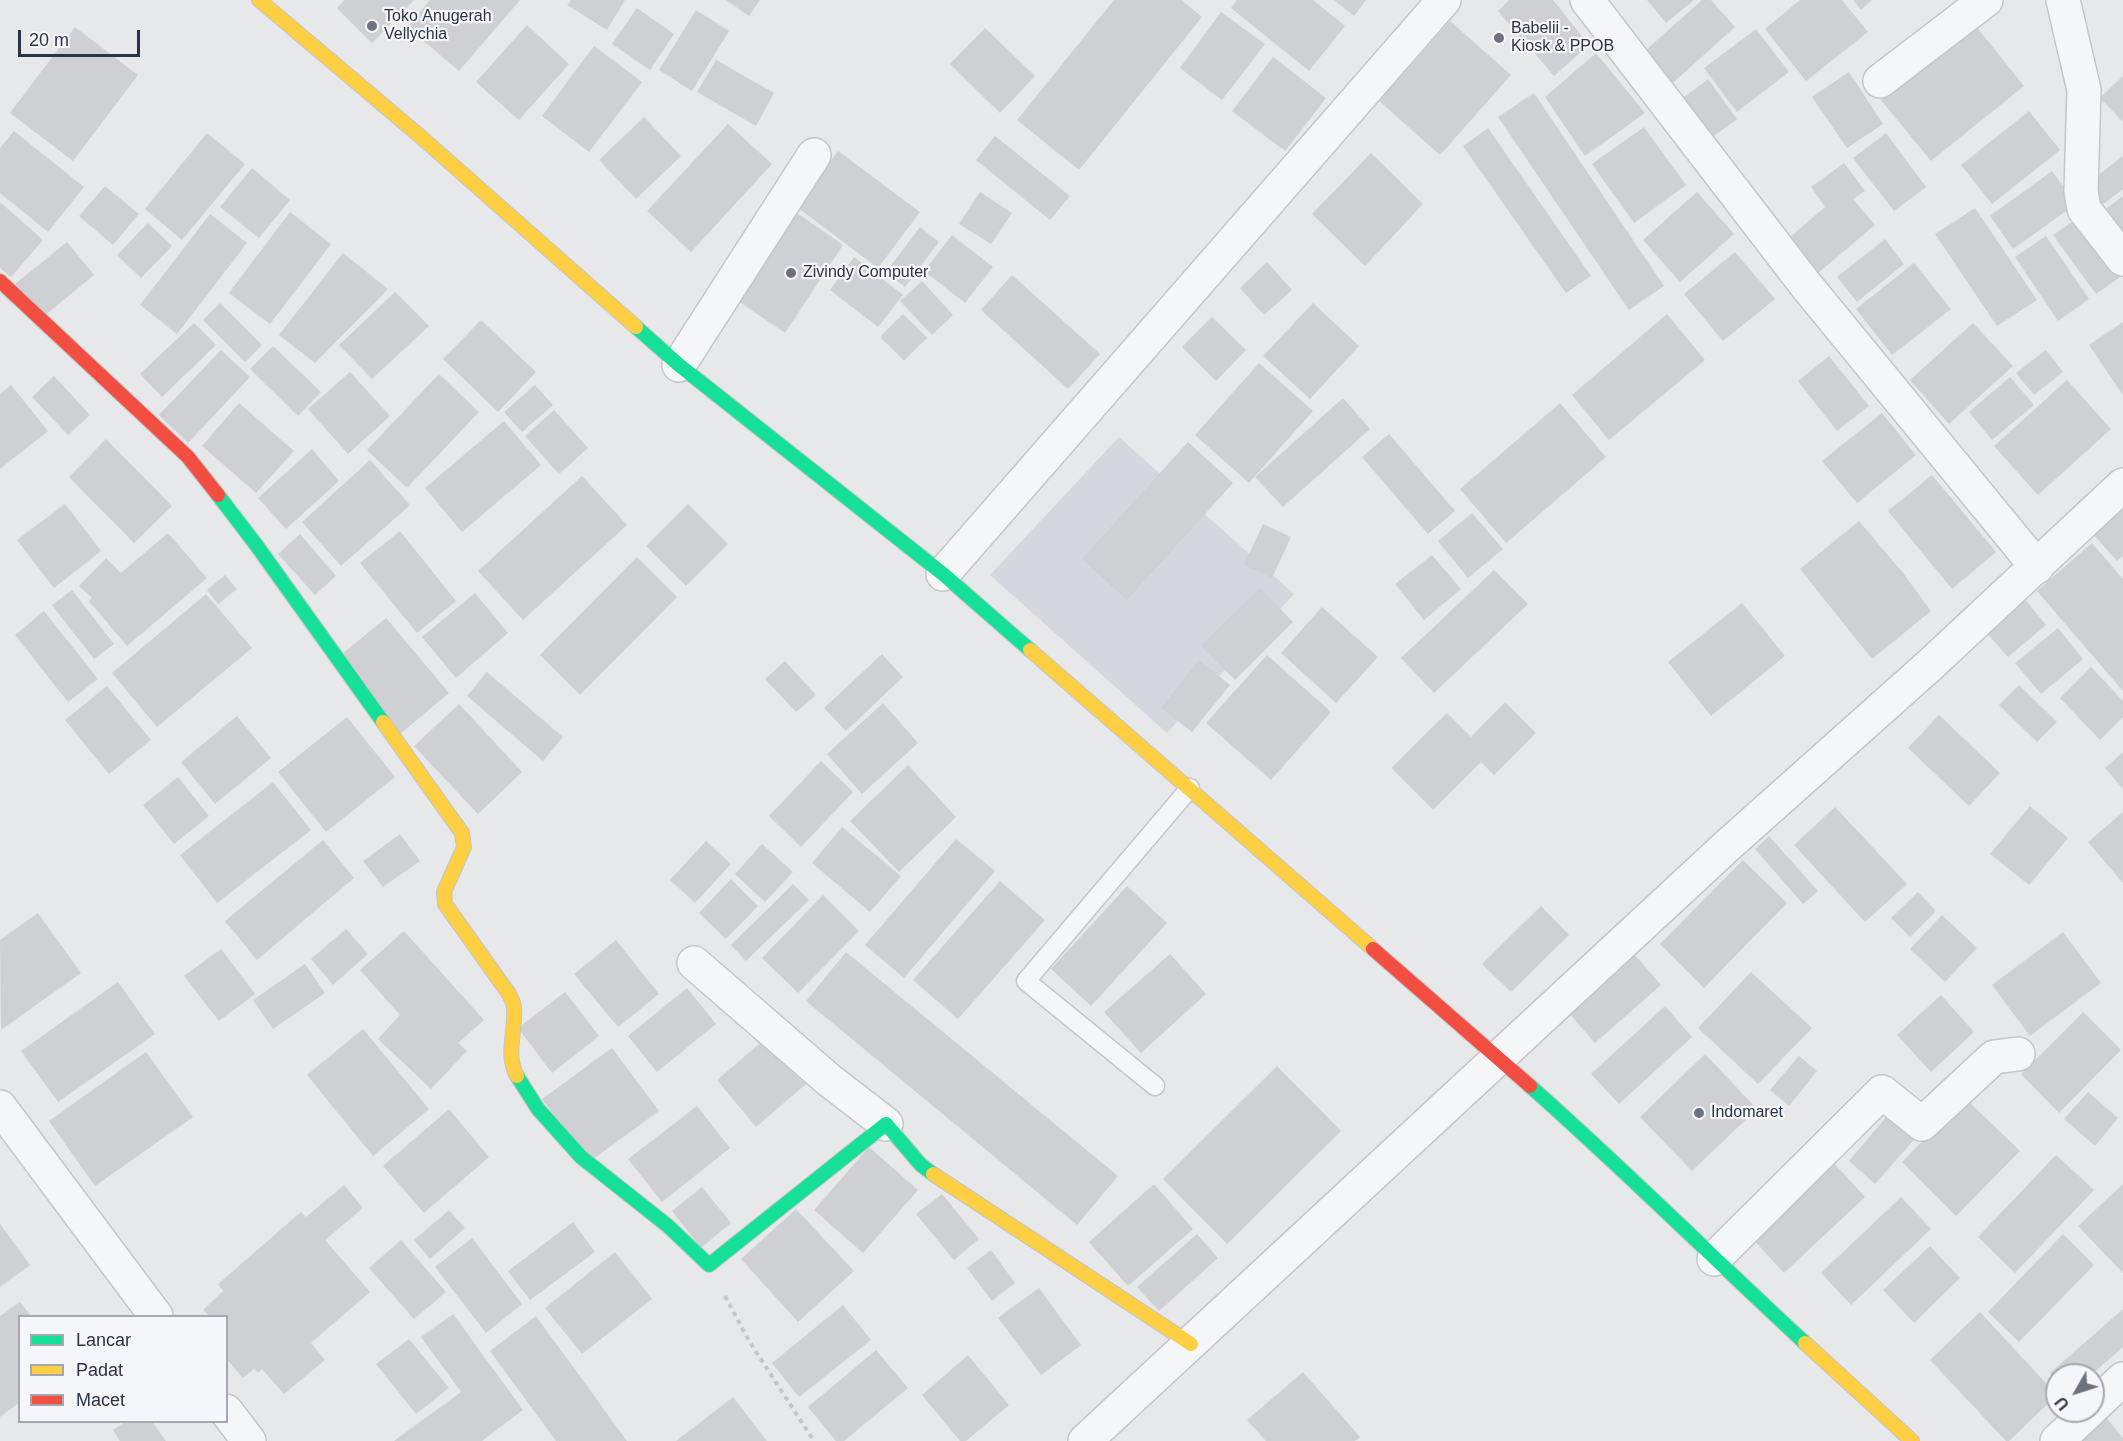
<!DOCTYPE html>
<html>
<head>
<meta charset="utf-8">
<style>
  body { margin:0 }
  #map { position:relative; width:2123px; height:1441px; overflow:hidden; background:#e6e8ea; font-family:Helvetica,sans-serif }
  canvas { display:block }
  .legend { position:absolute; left:18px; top:1315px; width:210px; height:108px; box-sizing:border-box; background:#f4f6f9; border:2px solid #a4a8b1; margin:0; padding:8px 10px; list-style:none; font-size:18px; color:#2b3445 }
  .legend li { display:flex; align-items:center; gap:12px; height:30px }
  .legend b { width:30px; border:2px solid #a4a8b1 }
  .north { position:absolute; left:2045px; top:1363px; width:60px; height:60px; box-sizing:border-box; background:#f4f6f9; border:2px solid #a4a8b1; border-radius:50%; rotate:231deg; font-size:16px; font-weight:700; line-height:24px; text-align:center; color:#2b3445 }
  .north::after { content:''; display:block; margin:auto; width:21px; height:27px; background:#6c737f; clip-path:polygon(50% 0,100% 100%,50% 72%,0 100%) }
  .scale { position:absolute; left:18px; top:30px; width:122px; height:27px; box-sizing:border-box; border:3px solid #2b3445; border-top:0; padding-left:8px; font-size:18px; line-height:21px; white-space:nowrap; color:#2b3445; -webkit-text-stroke:4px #f4f6f9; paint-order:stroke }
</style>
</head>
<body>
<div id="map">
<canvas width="2123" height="1441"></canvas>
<ul class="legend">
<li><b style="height:8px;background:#16e098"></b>Lancar</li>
<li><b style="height:8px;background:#ffcf43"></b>Padat</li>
<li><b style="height:8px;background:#f24e42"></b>Macet</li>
</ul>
<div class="north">U</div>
<div class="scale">20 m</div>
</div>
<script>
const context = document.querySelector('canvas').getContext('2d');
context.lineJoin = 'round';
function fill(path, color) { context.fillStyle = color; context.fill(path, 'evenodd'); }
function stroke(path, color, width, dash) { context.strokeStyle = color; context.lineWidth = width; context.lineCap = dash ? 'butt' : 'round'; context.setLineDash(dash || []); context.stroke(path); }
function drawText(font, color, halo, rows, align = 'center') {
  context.font = font + ' Helvetica,sans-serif'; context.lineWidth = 4.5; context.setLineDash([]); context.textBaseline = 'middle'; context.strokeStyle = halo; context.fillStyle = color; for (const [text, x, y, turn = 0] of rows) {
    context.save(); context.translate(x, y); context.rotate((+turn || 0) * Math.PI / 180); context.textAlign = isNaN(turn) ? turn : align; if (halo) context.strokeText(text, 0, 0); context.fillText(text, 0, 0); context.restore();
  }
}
const built = new Path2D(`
  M1119,437L1294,594L1167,733L990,575Z`);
const building = new Path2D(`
  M345,0H414L372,43L337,8Z
  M430,0H520L459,71L407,27Z
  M571,0H625L607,30L567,5Z
  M726,0H760L749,16Z
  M1114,0H1181L1202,17L1079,170L1017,120Z
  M1237,0H1313L1345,26L1309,71L1231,8Z
  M1334,0H1366L1354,16Z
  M1509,0H1553L1589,45L1554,76L1498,11Z
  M1647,0H1694L1666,23Z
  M1702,0H1711L1735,27L1665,90L1636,59Z
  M1800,0H1842L1868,32L1806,81L1765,29Z
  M1853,0H1872L1861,10Z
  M637,8L674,34L650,70L612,44Z
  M696,10L729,31L692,91L659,70Z
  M1221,12L1265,44L1222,100L1180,68Z
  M1450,21L1511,75L1440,155L1379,101Z
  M527,25L569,64L519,120L476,82Z
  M1975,25L2024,86L1931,161L1881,100Z
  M75,27L138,75L73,161L10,113Z
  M985,28L1035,76L1000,113L950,64Z
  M1756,29L1789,72L1737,112L1704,68Z
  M594,46L642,82L589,152L542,116Z
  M1596,53L1645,113L1585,156L1545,97Z
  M1273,57L1326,98L1285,151L1232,111Z
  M716,60L774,93L756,126L697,92Z
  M1849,72L1883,124L1847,148L1812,97Z
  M2123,76V122L2100,98Z
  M1708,79L1737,119L1703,144L1674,105Z
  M1534,93L1664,286L1629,310L1498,117Z
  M2029,111L2060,150L1992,204L1961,165Z
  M644,117L681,156L636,199L599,160Z
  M728,124L772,164L691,252L647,211Z
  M1644,127L1686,185L1634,223L1592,164Z
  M1488,128L1591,276L1566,293L1463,146Z
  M14,131L84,187L48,232L0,193V148Z
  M207,133L245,164L182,240L145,209Z
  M1886,133L1926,187L1894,211L1853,158Z
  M995,136L1070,196L1050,220L976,160Z
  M838,151L920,212L878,268L797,207Z
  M1371,153L1423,204L1365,266L1312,214Z
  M2123,156V189L2098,208L2083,187Z
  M1844,163L1865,191L1853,199L1875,225L1818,273L1789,238L1825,207L1811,187Z
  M252,168L290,200L259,238L220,207Z
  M2052,171L2076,204L2013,249L1990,216Z
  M105,186L139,214L113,245L79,216Z
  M980,192L1012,213L991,244L959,224Z
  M1697,192L1734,234L1680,282L1643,240Z
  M2123,196V255L2095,217Z
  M0,202L43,240L11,277L0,268Z
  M1975,208L2037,300L1997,326L1935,234Z
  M290,212L331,244L270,324L229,293Z
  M797,213L843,245L785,333L738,301Z
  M2085,213L2123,266V275L2096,294L2053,235Z
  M210,214L247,243L177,334L140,305Z
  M148,223L172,246L141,278L117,255Z
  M920,227L939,242L905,287L886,272Z
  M952,235L993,267L965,303L924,271Z
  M2046,236L2089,299L2058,321L2015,257Z
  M1885,239L1904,264L1857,302L1837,277Z
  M67,242L94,275L43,317L15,284Z
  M1735,252L1775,299L1723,341L1684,294Z
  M343,253L388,289L315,363L279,335Z
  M854,257L903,295L878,327L830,290Z
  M1267,262L1292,290L1264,315L1240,288Z
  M1914,263L1951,309L1892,355L1856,309Z
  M1012,275L1100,354L1068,389L981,310Z
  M922,281L953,315L932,335L900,301Z
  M395,292L429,326L372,379L339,345Z
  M220,303L262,345L245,362L203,320Z
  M1313,303L1359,346L1310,399L1263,356Z
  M903,314L927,338L904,361L880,337Z
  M1667,314L1705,360L1609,440L1572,395Z
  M1212,317L1246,350L1216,381L1182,347Z
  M481,320L536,372L498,412L443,359Z
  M2123,322V395L2089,345Z
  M194,323L216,345L162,397L140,374Z
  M1973,323L2013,366L1949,424L1910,380Z
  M273,346L321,392L298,416L250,369Z
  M221,350L250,377L188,443L159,415Z
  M2046,350L2063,372L2034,395L2016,373Z
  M1829,356L1869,406L1837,431L1798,381Z
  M1259,363L1313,411L1249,483L1195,435Z
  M350,372L390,416L348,454L308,409Z
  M439,374L479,412L407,488L367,450Z
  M54,376L90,415L68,435L32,397Z
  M2010,377L2034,405L1992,440L1969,412Z
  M2067,380L2111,429L2038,495L1994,446Z
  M11,385L48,431L0,469V394Z
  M535,385L553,405L522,432L504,412Z
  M1343,398L1370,429L1283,507L1255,477Z
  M239,403L294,451L256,493L202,446Z
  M1560,403L1606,457L1506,543L1460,489Z
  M554,410L588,448L559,474L525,436Z
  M1882,413L1916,455L1857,503L1822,461Z
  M504,421L541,465L462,532L425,488Z
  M1389,434L1455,511L1428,534L1362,457Z
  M106,439L172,506L134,543L69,477Z
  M1188,442L1233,483L1127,600L1082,559Z
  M312,449L339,481L286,529L258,498Z
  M370,460L410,505L341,566L302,522Z
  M1932,475L1996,552L1952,589L1888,511Z
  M582,476L627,525L523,620L478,571Z
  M65,504L101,551L54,588L17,540Z
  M688,504L728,544L686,586L646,546Z
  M2123,509V556L2117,561L2094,535Z
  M1472,513L1503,549L1468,578L1438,541Z
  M1859,521L1903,573L1931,611L1872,659L1800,569Z
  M1263,524L1291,537L1272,578L1244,565Z
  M400,531L456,601L417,633L360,563Z
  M168,533L207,578L127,646L89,601L92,598L79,586L106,558L121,573Z
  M300,534L336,576L315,595L278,554Z
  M2092,543L2123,579V691L2037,591Z
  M1432,555L1461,589L1424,620L1395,584Z
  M637,557L677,597L580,695L540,655Z
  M1494,570L1528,604L1434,693L1401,658Z
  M225,575L237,589L218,604L207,590Z
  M1260,588L1293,622L1235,680L1201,646Z
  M72,590L114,644L94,659L52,605Z
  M475,593L508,633L456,678L422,637Z
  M206,594L252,648L157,727L112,673Z
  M2024,598L2046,625L2008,657L1985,631Z
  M1742,603L1785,656L1711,716L1668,662Z
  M1322,607L1378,657L1336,703L1281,653Z
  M44,611L98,679L68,702L15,635Z
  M386,618L449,693L400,734L337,658Z
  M2058,628L2083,659L2041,694L2015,663Z
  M882,654L903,677L846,731L824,708Z
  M1267,655L1331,712L1271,780L1206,723Z
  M1199,660L1230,685L1192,732L1161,708Z
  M785,661L816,695L796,712L765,679Z
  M2091,667L2123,701V717L2100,740L2060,698Z
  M487,672L563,737L543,761L467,696Z
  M2019,685L2057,722L2037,742L1999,705Z
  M107,686L151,740L109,774L65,720Z
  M1505,702L1536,733L1494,775L1481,762L1433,810L1391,768L1447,713L1471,737Z
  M883,703L918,743L862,794L827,754Z
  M459,704L522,772L478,814L414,746Z
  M1939,715L2000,773L1969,806L1908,748Z
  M237,716L271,758L215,804L181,762Z
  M347,717L395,777L326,832L278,772Z
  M2123,752V789L2105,768Z
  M821,761L853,792L801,847L769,816Z
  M908,765L956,817L899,872L850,821Z
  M178,777L209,816L174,844L143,805Z
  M273,782L311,830L217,903L180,855Z
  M2030,806L2068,838L2029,885L1990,854Z
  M1835,807L1907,884L1865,922L1794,845Z
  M2123,812V883L2088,842Z
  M842,827L901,876L870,912L812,863Z
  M400,834L420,861L383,887L363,861Z
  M1769,836L1818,891L1803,904L1755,849Z
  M956,839L995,871L904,978L865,945Z
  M323,840L354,878L257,960L225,921Z
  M706,841L731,864L695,903L670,880Z
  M762,844L793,872L765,902L735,874Z
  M1743,860L1787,903L1704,988L1660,944Z
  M731,879L758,906L726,939L699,913Z
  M1000,881L1045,920L958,1019L913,980Z
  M793,884L809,900L746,961L731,945Z
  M1127,886L1167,923L1091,1006L1051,969Z
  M1918,892L1936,911L1910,937L1891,918Z
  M823,895L859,931L798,993L762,958Z
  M1541,906L1569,935L1511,992L1482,964Z
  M38,913L81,973L1,1030L0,940Z
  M1942,915L1977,948L1945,982L1910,949Z
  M346,929L368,954L333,985L311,959Z
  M404,931L484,1020L458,1043L467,1051L431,1089L378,1039L400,1015L360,970Z
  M2063,932L2101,983L2030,1036L1992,985Z
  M616,940L659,994L618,1027L574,974Z
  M221,949L255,994L219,1021L184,976Z
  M846,952L1118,1176L1077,1225L806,1001Z
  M1170,954L1206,994L1141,1053L1104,1012Z
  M1634,954L1661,985L1595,1043L1568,1012Z
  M305,964L325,993L273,1029L253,1000Z
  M1751,972L1812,1028L1758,1084L1698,1028Z
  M118,982L155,1034L58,1102L21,1051Z
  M687,988L716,1024L657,1072L628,1036Z
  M565,992L599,1036L552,1073L518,1028Z
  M1941,995L1974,1032L1931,1072L1897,1035Z
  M1665,1006L1692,1037L1619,1104L1591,1074Z
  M2083,1012L2121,1050L2059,1113L2021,1074Z
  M363,1029L429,1109L373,1156L307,1075Z
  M767,1037L807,1083L756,1127L717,1080Z
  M612,1048L659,1111L589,1162L542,1099Z
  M146,1052L193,1117L95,1186L49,1121Z
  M1705,1054L1757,1109L1692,1171L1640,1117Z
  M1799,1056L1817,1071L1789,1106L1770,1090Z
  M1277,1066L1341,1131L1227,1244L1163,1179Z
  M2088,1092L2118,1118L2095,1146L2064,1119Z
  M1965,1098L2020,1151L1956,1216L1902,1162Z
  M697,1106L730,1148L662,1202L628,1159Z
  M449,1109L489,1157L424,1213L383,1166Z
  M1893,1109L1920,1133L1875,1184L1849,1161Z
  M869,1147L918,1190L863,1253L814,1210Z
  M2056,1155L2094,1190L2015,1273L1978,1237Z
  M1831,1160L1865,1197L1784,1273L1750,1236Z
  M1154,1184L1193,1229L1128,1286L1089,1242Z
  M2123,1184V1273L2078,1226Z
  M344,1185L363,1208L325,1240L370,1292L311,1343L325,1360L284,1394L262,1369L258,1373L254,1369L243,1378L226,1358V1316H209L203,1310L223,1291L218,1284L301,1212L306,1217Z
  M702,1187L731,1223L701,1248L672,1211Z
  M942,1194L979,1239L954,1260L916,1214Z
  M1901,1197L1931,1229L1851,1305L1821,1273Z
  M796,1209L854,1271L798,1322L741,1259Z
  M449,1210L465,1228L430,1259L414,1240Z
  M573,1222L595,1252L530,1300L508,1271Z
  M0,1224L30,1265L0,1287Z
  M1197,1234L1218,1258L1159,1311L1137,1287Z
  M2063,1234L2094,1265L2019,1342L1988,1312Z
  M472,1238L522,1304L486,1333L435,1267Z
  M401,1240L446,1292L414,1319L369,1268Z
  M1930,1246L1960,1278L1914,1323L1883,1290Z
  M991,1250L1015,1283L992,1301L967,1268Z
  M615,1252L652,1299L582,1354L545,1308Z
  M1039,1288L1081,1345L1041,1375L998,1318Z
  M20,1302L31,1316H20V1402L0,1417V1316Z
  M843,1305L871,1340L799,1397L772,1363Z
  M2123,1309V1347L2091,1375H2057V1381L2050,1373Z
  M1980,1312L2057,1395L2009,1441H2006L1930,1360Z
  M453,1314L523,1410L482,1441H394L461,1392L421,1337Z
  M536,1316L627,1441H556L490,1351Z
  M409,1339L449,1388L416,1414L376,1364Z
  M876,1350L908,1388L844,1441H836L808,1407Z
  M968,1355L1009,1405L966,1441H960L922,1395Z
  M1303,1372L1360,1437L1355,1441H1266L1247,1420Z
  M733,1397L767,1441H676Z
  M2102,1413L2123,1438V1441H2069Z
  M125,1422H152L166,1441H120L113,1430Z`);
const path = new Path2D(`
  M725,1296L749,1341L814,1441`);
const lane = new Path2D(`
  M1155,1086L1026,981L1190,788`);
const street = new Path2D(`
  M1587,0L1805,284L2037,567
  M2063,0L2084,90L2081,191L2084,209L2123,259
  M1880,81L1986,0
  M679,365L814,155
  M943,574L1444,0
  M694,963L829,1080L886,1124
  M0,1107L156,1316
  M1714,1259L1882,1092L1922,1124L1994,1057L2018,1054
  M2093,1407L2123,1379
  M226,1411L249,1441
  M1085,1441L1727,846L1930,665L2123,485
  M2057,1441L2089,1411`);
const fast = new Path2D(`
  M636,327L679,365L943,574L1030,650
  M218,495L257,546L383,722
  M517,1076L538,1109L581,1157L668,1226L709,1265L886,1124L921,1165L933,1174
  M1530,1086C1624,1169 1713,1258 1805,1343`);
const slow = new Path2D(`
  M259,0L421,137L636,327
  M1030,650L1373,949
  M383,722L462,833L464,847L444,892L445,904L509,994C511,998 514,1003 514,1008C516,1030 505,1055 517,1076
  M933,1174L1191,1344
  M1805,1343L1912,1441`);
const jam = new Path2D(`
  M0,281L188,457L218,495
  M1373,949L1530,1086`);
const markers = [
  [372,26,6,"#6c737f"],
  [1499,38,6,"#6c737f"],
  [791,273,6,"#6c737f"],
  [1699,1113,6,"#6c737f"]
];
const poiNames = [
  ["Toko Anugerah",384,17],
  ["Vellychia",384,35],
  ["Babelii -",1511,29],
  ["Kiosk & PPOB",1511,47],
  ["Zivindy Computer",803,273],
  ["Indomaret",1711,1113]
];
fill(built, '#d4d7dd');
fill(building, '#ced0d3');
stroke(lane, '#c4c6c8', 21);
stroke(street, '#c4c6c8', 36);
stroke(fast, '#c4c6c8', 16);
stroke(slow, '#c4c6c8', 16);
stroke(jam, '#c4c6c8', 16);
stroke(path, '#c5c6ca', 4, [4.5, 4.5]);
stroke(lane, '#f5f6f7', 18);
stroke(street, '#f5f6f7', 33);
stroke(fast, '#16e098', 14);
stroke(slow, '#ffcf43', 14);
stroke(jam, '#f24e42', 14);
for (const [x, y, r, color] of markers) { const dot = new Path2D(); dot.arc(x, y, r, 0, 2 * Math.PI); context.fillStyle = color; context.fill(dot); stroke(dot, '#f4f6f9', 2); }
drawText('16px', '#2b3445', '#f4f6f9', poiNames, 'left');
</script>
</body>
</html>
